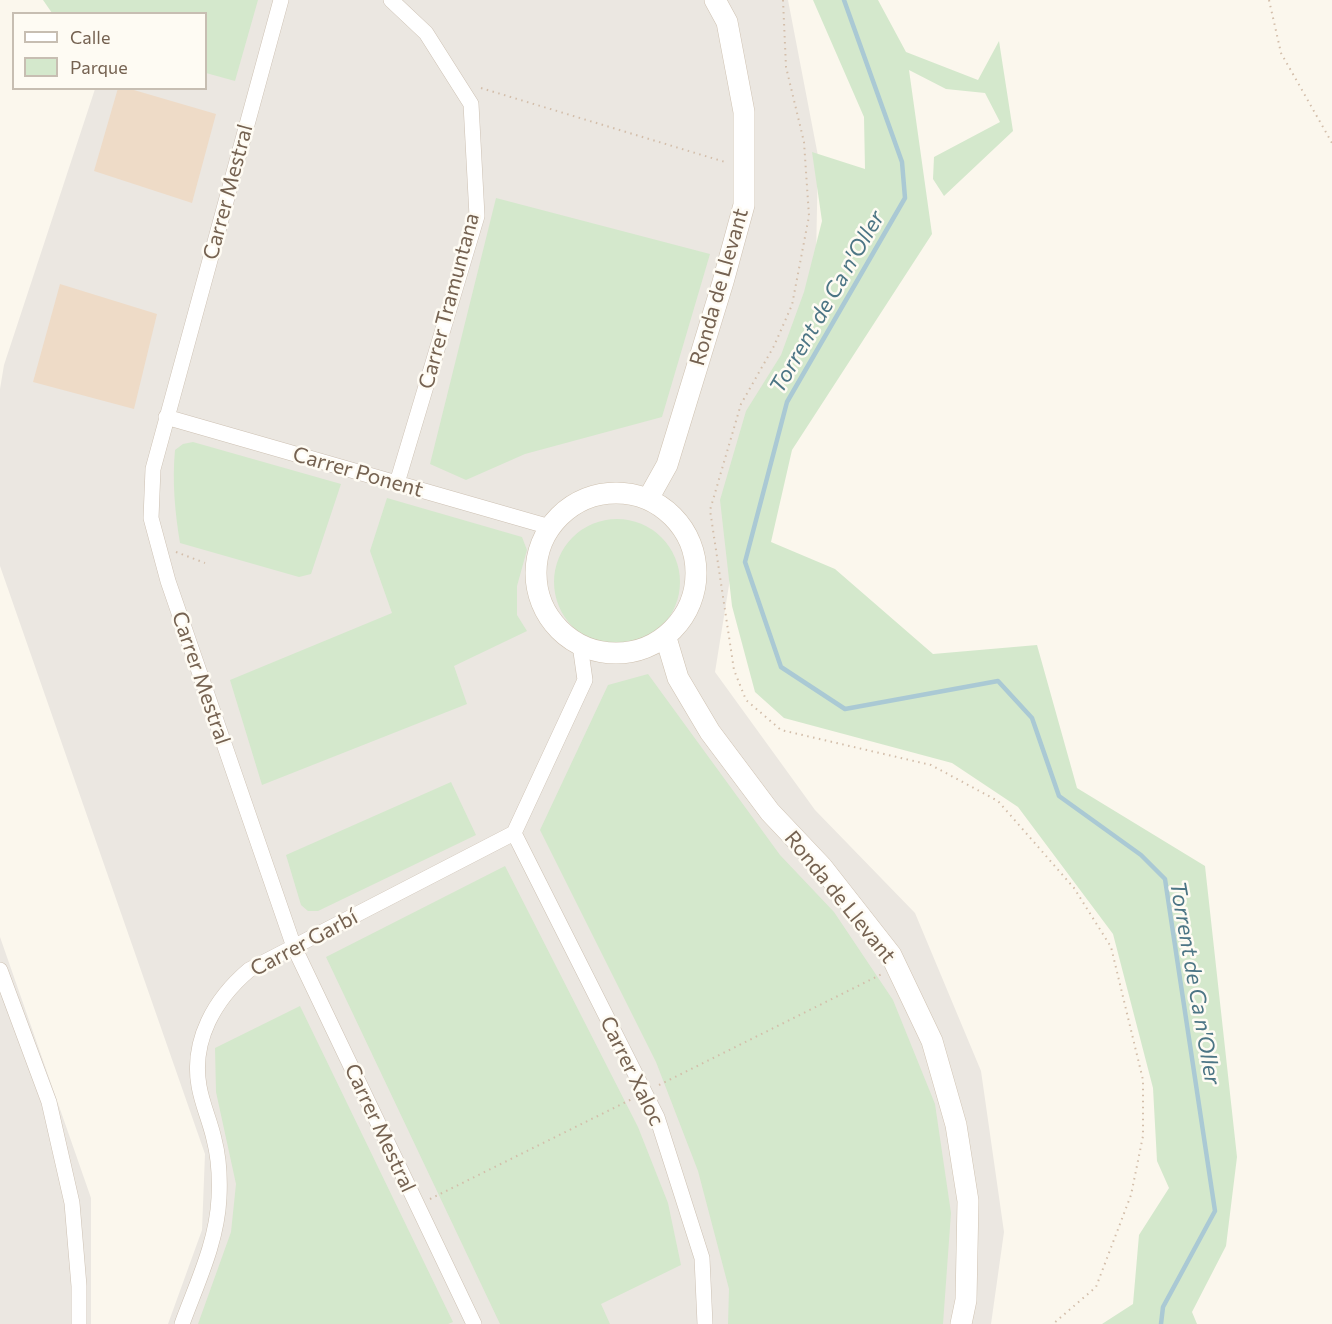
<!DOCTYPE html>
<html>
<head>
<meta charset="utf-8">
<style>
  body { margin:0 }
  #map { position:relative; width:1332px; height:1324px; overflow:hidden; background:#fbf7ed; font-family:Commissioner,sans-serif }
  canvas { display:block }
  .legend { position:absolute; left:12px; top:12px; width:195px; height:78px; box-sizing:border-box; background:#fefbf3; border:2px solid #c7beb2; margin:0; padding:8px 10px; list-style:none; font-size:18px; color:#756251 }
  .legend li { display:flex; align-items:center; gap:12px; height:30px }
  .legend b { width:30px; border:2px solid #c7beb2 }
</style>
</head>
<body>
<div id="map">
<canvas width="1332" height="1324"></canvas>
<ul class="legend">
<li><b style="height:8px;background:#fff"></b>Calle</li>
<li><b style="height:16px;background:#d4e8cc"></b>Parque</li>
</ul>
</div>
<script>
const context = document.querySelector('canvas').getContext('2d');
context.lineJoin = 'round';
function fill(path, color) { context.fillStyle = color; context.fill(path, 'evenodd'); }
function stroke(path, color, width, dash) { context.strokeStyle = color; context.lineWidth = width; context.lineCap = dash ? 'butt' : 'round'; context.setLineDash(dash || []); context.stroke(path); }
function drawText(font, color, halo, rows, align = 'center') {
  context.font = font + ' Commissioner,sans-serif'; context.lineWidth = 5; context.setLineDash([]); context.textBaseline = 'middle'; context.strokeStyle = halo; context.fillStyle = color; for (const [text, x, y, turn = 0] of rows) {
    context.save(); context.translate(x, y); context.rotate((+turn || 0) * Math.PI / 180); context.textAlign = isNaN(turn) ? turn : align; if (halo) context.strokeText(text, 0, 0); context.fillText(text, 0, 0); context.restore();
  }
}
const industrial = new Path2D(`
  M54,0H788L818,156L816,259L734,554L715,672L815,810L915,913L981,1071L1004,1232L991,1324H168L202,1230L205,1154L0,566V389L4,365L95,89L206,88V14Z
  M0,937L91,1198V1324H0Z`);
const green = new Path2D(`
  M43,0H258L235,81L206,73V14L52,13Z
  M813,0H878L906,52L978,80L999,41L1013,131L944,196L933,179L934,157L1000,122L985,93L946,89L909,70L932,234L792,450L771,542L835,569L933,654L1037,645L1077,788L1205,866L1237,1157L1226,1246L1192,1312L1197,1324H1102L1133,1304L1139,1235L1169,1188L1157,1161L1153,1088L1113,934L1018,807L952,763L784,718L755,692L732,606L720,500L746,411L781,355L804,292L822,221L812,152L865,169L864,117Z
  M496,198L710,254L662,417L525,454L466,480L430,464Z
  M193,442L341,484L311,574L299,577L180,543C175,512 172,482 175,450L183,444Z
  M387,498L522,537L527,550L517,586V615L527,631L454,666L467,704L262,785L230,680L392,613L370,551Z
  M554 582a63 63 0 1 1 126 0a63 63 0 1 1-126 0Z
  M648,674L780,855L834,912L893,1000L935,1104L951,1213L943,1324H728L729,1289L698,1171L656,1062L540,830L608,685Z
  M451,782L476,835L318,911H308L301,905L286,855Z
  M505,866L638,1127L668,1203L681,1265L601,1304L610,1324H500L326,957Z
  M300,1006L453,1322L448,1324H198L231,1232L236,1184L216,1092L215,1048Z`);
const stream = new Path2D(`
  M844,0L902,162L905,198L787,402L745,562L781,667L845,709L998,681L1032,718L1059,796L1141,855L1165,879L1215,1211L1163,1307L1161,1324`);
const building = new Path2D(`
  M118,88H127L216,114L192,203L94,171Z
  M60,284L157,314L134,409L33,382Z`);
const path = new Path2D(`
  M783,0L786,67L804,142L809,216L792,305L774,346L741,404L710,510L734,670L746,700L781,730L931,765L998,801L1074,888L1111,947L1143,1080V1136L1131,1195L1096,1287L1053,1324
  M1269,0L1281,53L1332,143
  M481,88L725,162
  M176,552L205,563
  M659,1085L882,974
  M430,1199L632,1099`);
const street = new Path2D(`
  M281,0L153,469L151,518L168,581L294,947L474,1324
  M391,0L426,33L471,104L477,216L397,483
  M166,417L550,527
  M514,833L657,1117L702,1258L705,1324
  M0,970L49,1102L72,1203L79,1286V1324
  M182,1324C197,1283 217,1242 219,1198C220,1178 219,1158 214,1139C210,1121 202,1104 199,1086C191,1040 215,999 249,970L514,833L585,680L580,645`);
const secondary = new Path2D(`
  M536 573a80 80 0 1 1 160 0a80 80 0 1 1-160 0Z
  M648,499L667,465L723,282L744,205V112L727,22L715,0
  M666,638L678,678L710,732L770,812L822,867L891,955L932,1041L956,1125L968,1201L966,1300L961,1324`);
const streetNames = [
  ["Carrer Mestral",228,192,-75],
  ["Ronda de Llevant",719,287,-74],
  ["Carrer Tramuntana",449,301,-75],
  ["Carrer Ponent",358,472,16],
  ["Carrer Mestral",201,678,71],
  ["Ronda de Llevant",840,897,51],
  ["Carrer Garbí",304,943,-28],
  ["Carrer Xaloc",632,1071,64],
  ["Carrer Mestral",380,1128,65]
];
const waterNames = [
  ["Torrent de Ca n'Oller",827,302,-60],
  ["Torrent de Ca n'Oller",1195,983,80]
];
fill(industrial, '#ebe7e1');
fill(green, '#d4e8cc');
stroke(stream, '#aac9d4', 4.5);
fill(building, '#eedbc7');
stroke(street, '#cdc1b3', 16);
stroke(secondary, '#cfc2b1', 22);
stroke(path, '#d3beaa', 2, [1.5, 4.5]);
stroke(street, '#fff', 15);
stroke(secondary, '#fff', 21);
drawText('21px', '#756251', '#fefbf3', streetNames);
drawText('italic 22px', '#4c7585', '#fefbf3', waterNames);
</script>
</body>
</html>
